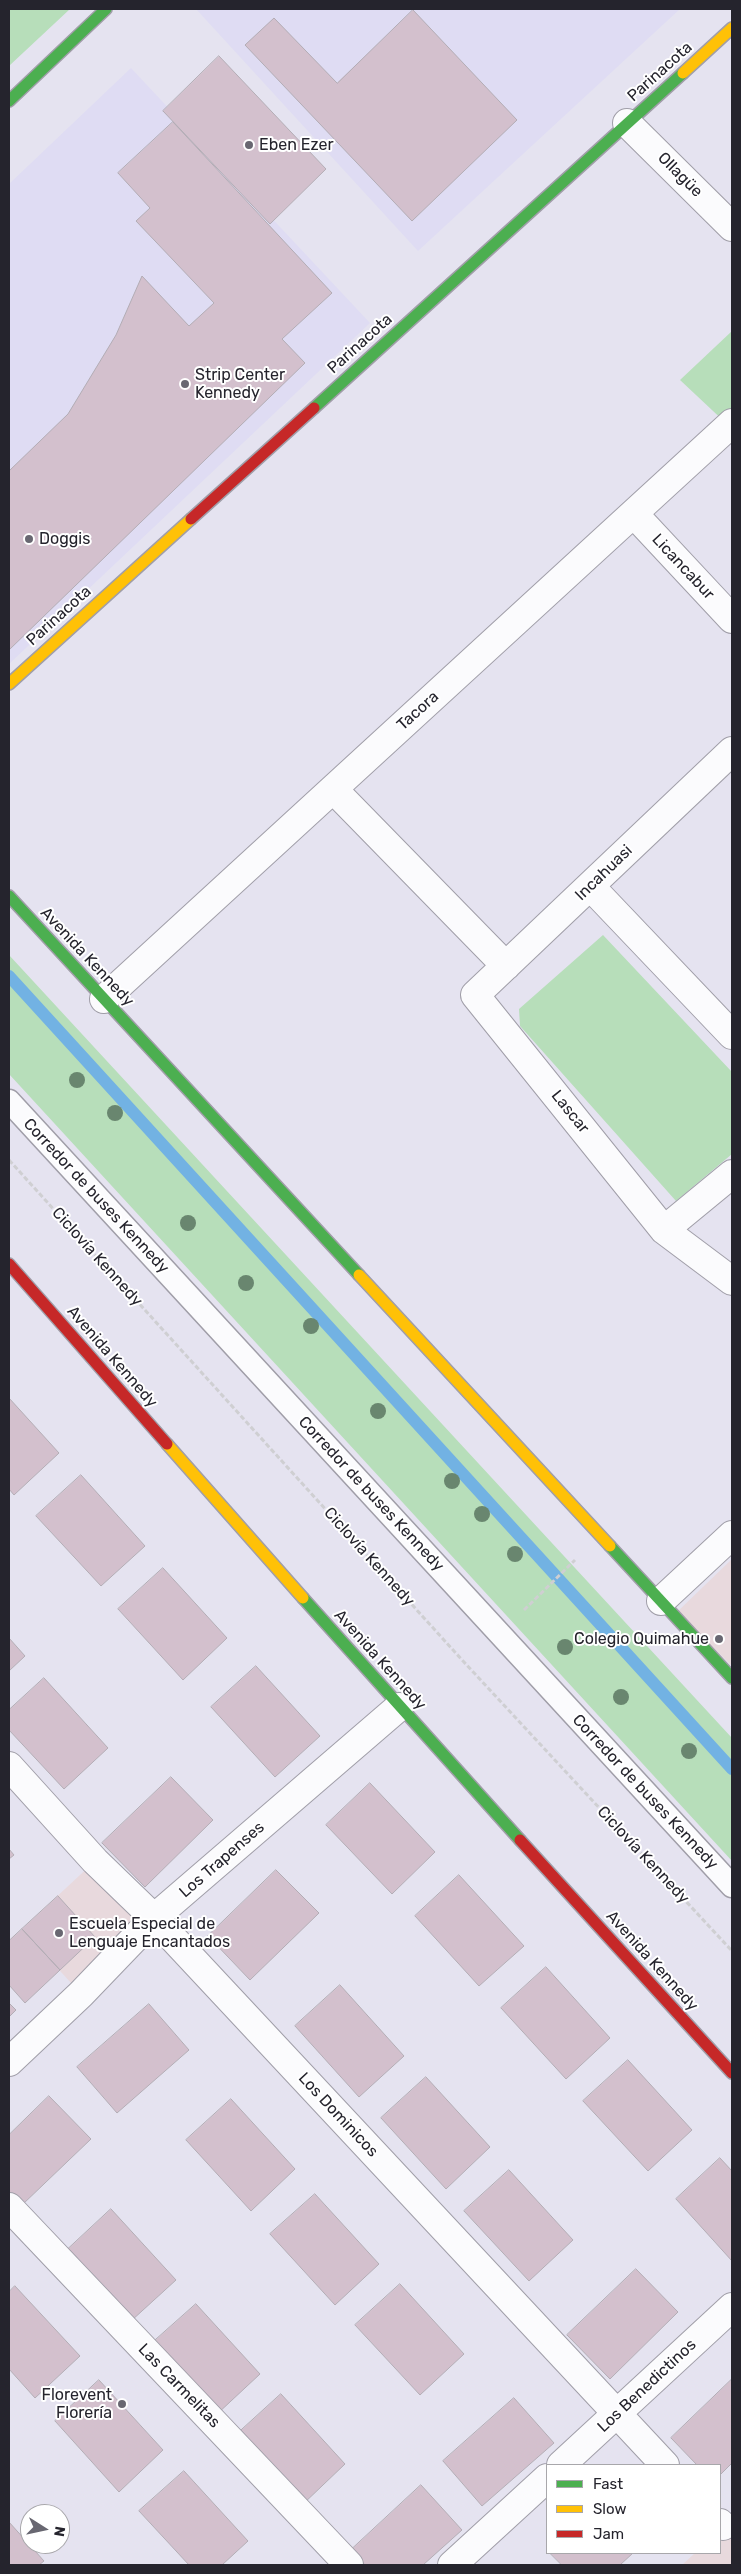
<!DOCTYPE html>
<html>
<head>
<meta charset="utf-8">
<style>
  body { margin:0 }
  #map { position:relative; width:741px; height:2574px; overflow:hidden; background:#e5e3f0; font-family:Rubik,sans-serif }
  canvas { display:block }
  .frame { position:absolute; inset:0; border:10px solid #25242d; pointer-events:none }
  .legend { position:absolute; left:546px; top:2464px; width:175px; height:90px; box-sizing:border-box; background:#fff; border:1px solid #a8a7ab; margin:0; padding:6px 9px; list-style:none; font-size:15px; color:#25242d }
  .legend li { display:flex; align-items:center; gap:10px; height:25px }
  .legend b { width:25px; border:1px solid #a8a7ab }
  .north { position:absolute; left:20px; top:2504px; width:50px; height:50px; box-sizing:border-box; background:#fff; border:1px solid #a8a7ab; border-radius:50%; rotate:100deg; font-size:14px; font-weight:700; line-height:20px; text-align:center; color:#25242d }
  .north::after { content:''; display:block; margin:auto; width:18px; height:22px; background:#686771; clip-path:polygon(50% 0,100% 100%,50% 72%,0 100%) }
</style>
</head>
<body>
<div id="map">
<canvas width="741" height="2574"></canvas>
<div class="frame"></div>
<ul class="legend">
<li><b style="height:6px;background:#4caf50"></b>Fast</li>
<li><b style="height:6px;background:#ffc107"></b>Slow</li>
<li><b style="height:6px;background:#c62828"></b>Jam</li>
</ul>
<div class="north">N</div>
</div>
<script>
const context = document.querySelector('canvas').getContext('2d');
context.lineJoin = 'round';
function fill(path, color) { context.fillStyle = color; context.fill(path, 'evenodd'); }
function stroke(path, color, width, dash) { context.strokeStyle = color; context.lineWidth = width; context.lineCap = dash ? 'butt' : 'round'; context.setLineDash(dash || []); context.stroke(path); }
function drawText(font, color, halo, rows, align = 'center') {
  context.font = font + ' Rubik,sans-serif'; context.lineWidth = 4; context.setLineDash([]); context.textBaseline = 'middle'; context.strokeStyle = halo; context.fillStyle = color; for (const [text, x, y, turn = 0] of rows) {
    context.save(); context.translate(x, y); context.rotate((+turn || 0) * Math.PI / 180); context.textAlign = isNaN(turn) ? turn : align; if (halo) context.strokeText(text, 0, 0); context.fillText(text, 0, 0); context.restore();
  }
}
const built = new Path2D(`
  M196,9H680L418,251Z
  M131,68L370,323L9,664V184Z`);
const education = new Path2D(`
  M732,1559V1666L677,1612Z
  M95,1861L154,1918L81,1994L22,1929Z
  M732,2518V2565H682L695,2553H720V2530Z`);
const green = new Path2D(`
  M9,9H70L9,66Z
  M732,331V423L729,426L680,380Z
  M603,935L732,1072V1154L676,1201L520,1026L519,1009Z
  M9,955L732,1738V1861L9,1074Z`);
const stream = new Path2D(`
  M9,976L732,1769`);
const building = new Path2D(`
  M413,10L517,120L412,221L245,45L274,18L337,83Z
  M219,56L326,169L270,224L163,111Z
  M173,122L332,293L282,339L305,363L9,650V471L68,414L116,335L142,276L189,326L214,303L136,221L150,208L118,173Z
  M9,1398L59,1453L14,1495L9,1489Z
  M81,1475L145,1546L101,1586L36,1516Z
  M163,1568L227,1638L183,1680L118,1609Z
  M9,1638L25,1656L9,1671Z
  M256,1666L320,1736L275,1777L211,1707Z
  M44,1678L108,1748L64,1789L9,1730V1710Z
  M171,1777L213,1820L145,1887L102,1843Z
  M370,1783L435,1852L392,1894L326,1825Z
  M9,1849L14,1855L9,1859Z
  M276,1870L319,1913L250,1980L208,1936Z
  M459,1875L524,1946L479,1986L415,1916Z
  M58,1896L95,1937L60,1970L22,1929Z
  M22,1929L60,1970L25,2003L9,1985V1941Z
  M546,1967L610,2038L566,2079L501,2008Z
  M340,1985L404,2056L359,2097L295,2026Z
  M9,2003L16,2010L9,2017Z
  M149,2004L189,2050L117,2113L77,2067Z
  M628,2060L692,2130L648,2171L583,2101Z
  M426,2077L490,2147L446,2189L381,2118Z
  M49,2096L91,2139L22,2205L9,2191V2135Z
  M231,2099L295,2169L251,2211L186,2140Z
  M720,2158L732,2171V2261L676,2199Z
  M509,2170L573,2240L529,2281L464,2211Z
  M315,2194L379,2264L335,2305L270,2234Z
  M111,2209L176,2280L131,2321L67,2250Z
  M636,2269L678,2312L610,2379L567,2335Z
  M400,2284L464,2354L420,2395L355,2325Z
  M15,2286L80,2356L35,2398L9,2369V2292Z
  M196,2304L260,2374L216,2415L151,2344Z
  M732,2379V2463L720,2475V2465H697L671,2438Z
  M99,2380L163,2450L119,2492L55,2421Z
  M281,2394L345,2464L301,2506L236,2435Z
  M514,2398L554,2443L482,2506L443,2461Z
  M184,2471L248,2541L222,2565H189L139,2511Z
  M421,2485L462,2530L423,2565H365L351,2550Z
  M9,2522L44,2561L39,2565H9Z
  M550,2553H633L620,2565H562Z`);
const path = new Path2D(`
  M9,1160L463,1661L732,1951
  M524,1610L575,1560`);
const lane = new Path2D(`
  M9,1101L732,1886`);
const street = new Path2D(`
  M627,123L732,227
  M634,514L732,619
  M732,751L475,995L664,1230L732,1281
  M333,789L506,966
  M590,886L732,1035
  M104,999L732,423
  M664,1230L732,1174
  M661,1601L732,1535
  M9,1766L95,1861L154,1918L665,2465
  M9,2062L81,1994L154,1918L399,1707
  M9,2207L349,2565
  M561,2465L732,2307
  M720,2523L723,2526
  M452,2565L547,2478`);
const fast = new Path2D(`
  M9,101L106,9
  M314,408L683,73
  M9,896L359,1275
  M610,1546L732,1678
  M303,1598L520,1840`);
const slow = new Path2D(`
  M683,73L732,28
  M9,684L191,519
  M359,1275L610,1546
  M167,1444L303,1598`);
const jam = new Path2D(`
  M191,519L314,408
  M9,1264L167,1444
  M520,1840L732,2073`);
const trees = [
  [77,1080],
  [115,1113],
  [188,1223],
  [246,1283],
  [311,1326],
  [378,1411],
  [452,1481],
  [482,1514],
  [515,1554],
  [565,1647],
  [621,1697],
  [689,1751]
];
const markers = [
  [249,145,5,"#686771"],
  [185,384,5,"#686771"],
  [29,539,5,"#686771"],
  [719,1639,5,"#686771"],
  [59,1933,5,"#686771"],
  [122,2404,5,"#686771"]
];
const streetNames = [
  ["Parinacota",660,72,-42],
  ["Ollagüe",680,175,45],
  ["Parinacota",360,344,-42],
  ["Licancabur",683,567,47],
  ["Parinacota",59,616,-42],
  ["Tacora",418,711,-42],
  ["Incahuasi",604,873,-44],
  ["Avenida Kennedy",87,957,47],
  ["Lascar",570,1112,51],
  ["Corredor de buses Kennedy",96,1196,47],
  ["Ciclovía Kennedy",97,1257,48],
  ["Avenida Kennedy",112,1357,49],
  ["Corredor de buses Kennedy",371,1494,47],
  ["Ciclovía Kennedy",369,1557,48],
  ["Avenida Kennedy",380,1660,48],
  ["Corredor de buses Kennedy",645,1792,47],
  ["Ciclovía Kennedy",643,1855,47],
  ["Los Trapenses",222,1860,-41],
  ["Avenida Kennedy",652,1961,48],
  ["Los Dominicos",338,2115,47],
  ["Las Carmelitas",179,2386,46],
  ["Los Benedictinos",647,2386,-43]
];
const poiNames = [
  ["Eben Ezer",259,145],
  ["Strip Center",195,375],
  ["Kennedy",195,393],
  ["Doggis",39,539],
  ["Colegio Quimahue",709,1639,"right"],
  ["Escuela Especial de",69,1924],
  ["Lenguaje Encantados",69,1942],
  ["Florevent",112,2395,"right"],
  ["Florería",112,2413,"right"]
];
fill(built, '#dfdcf3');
fill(education, '#e8d9dd');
fill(green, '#b7deba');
stroke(stream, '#72b2e3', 12);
fill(building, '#d3c0cd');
stroke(building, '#b3adb5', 1);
stroke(lane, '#a09ea8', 25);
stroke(street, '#a09ea8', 30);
stroke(fast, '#a09ea8', 14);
stroke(slow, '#a09ea8', 14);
stroke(jam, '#a09ea8', 14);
stroke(path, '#cfcfd2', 3, [5, 2.5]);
stroke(lane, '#fbfbfd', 22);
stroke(street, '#fbfbfd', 28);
stroke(fast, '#4caf50', 11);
stroke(slow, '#ffc107', 11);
stroke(jam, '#c62828', 11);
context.fillStyle = '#69866f';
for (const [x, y] of trees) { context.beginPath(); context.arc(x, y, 8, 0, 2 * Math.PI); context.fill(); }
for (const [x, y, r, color] of markers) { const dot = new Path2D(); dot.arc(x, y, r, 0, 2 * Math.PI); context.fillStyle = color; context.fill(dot); stroke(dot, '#fff', 2); }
drawText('16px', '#25242d', '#fff', streetNames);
drawText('16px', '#25242d', '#fff', poiNames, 'left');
</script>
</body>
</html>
